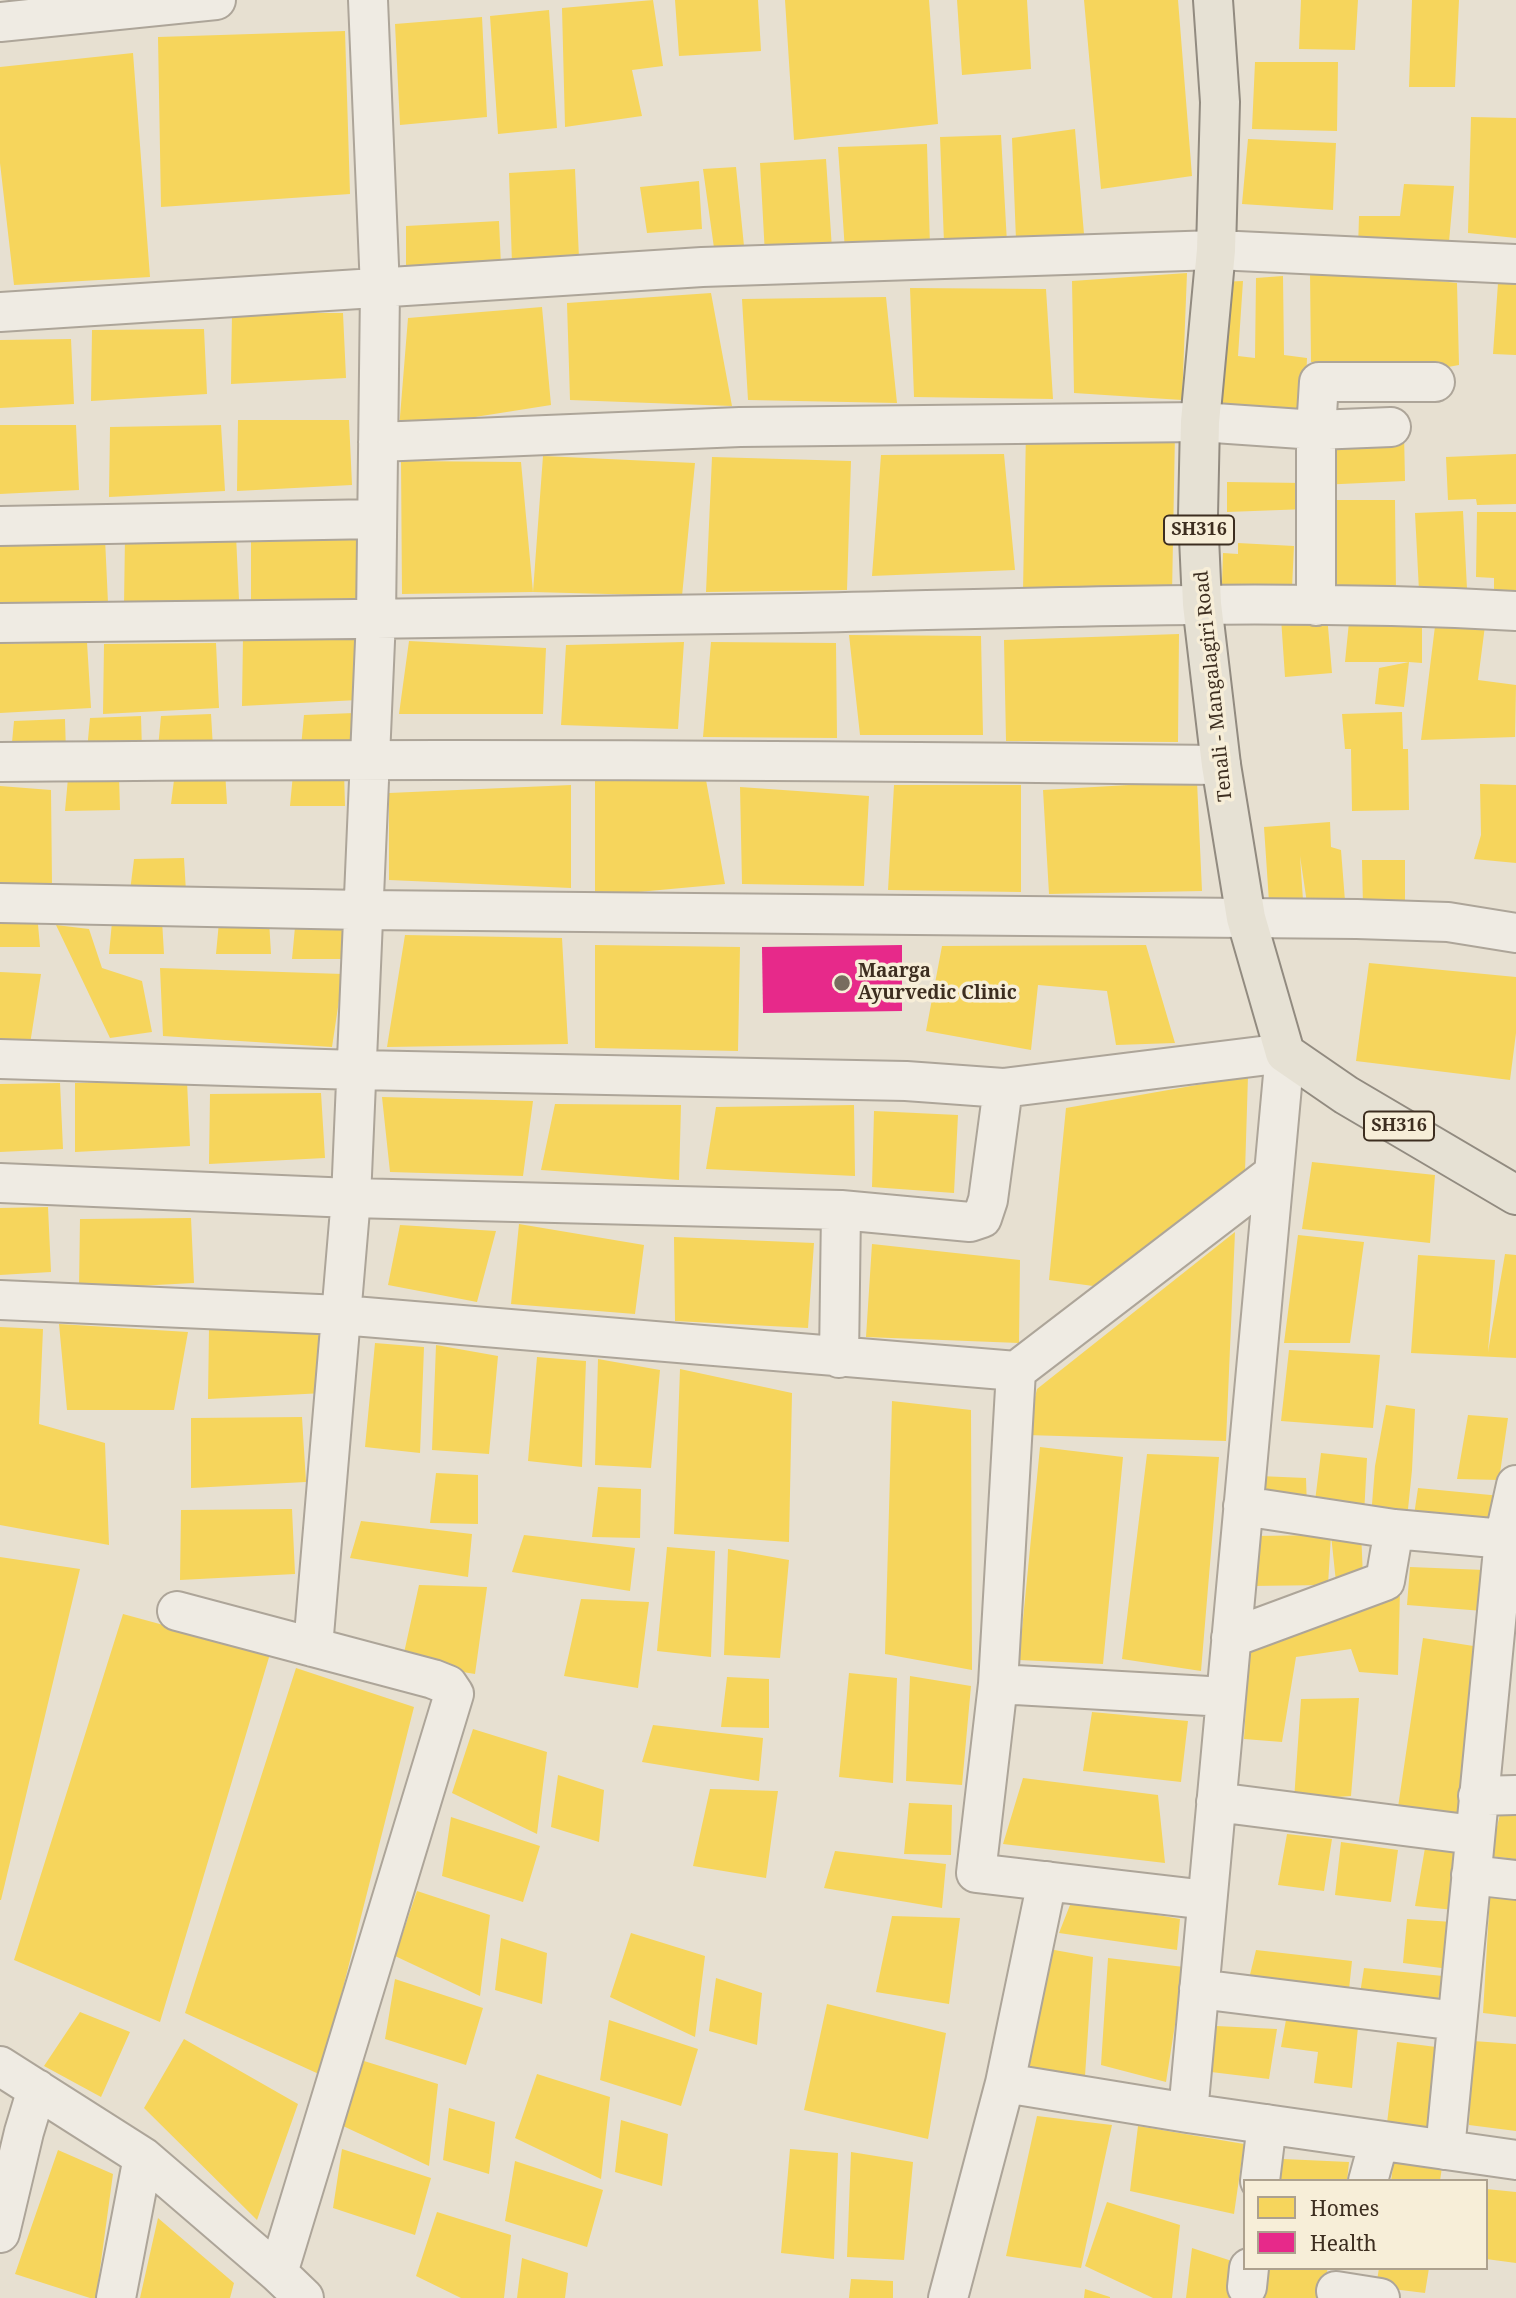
<!DOCTYPE html>
<html>
<head>
<meta charset="utf-8">
<style>
  body { margin:0 }
  #map { position:relative; width:1516px; height:2298px; overflow:hidden; background:#e7e0d1; font-family:"Noto Serif",serif }
  canvas { display:block }
  .legend { position:absolute; left:1243px; top:2179px; width:245px; height:91px; box-sizing:border-box; background:#f7eed8; border:2px solid #ada18e; margin:0; padding:9px 12px; list-style:none; font-size:21px; color:#3d2e20 }
  .legend li { display:flex; align-items:center; gap:14px; height:35px }
  .legend b { width:35px; border:2px solid #ada18e }
</style>
</head>
<body>
<div id="map">
<canvas width="1516" height="2298"></canvas>
<ul class="legend">
<li><b style="height:19px;background:#f6d55c"></b>Homes</li>
<li><b style="height:19px;background:#e7298a"></b>Health</li>
</ul>
</div>
<script>
const context = document.querySelector('canvas').getContext('2d');
context.lineJoin = 'round';
function fill(path, color) { context.fillStyle = color; context.fill(path, 'evenodd'); }
function stroke(path, color, width, dash) { context.strokeStyle = color; context.lineWidth = width; context.lineCap = dash ? 'butt' : 'round'; context.setLineDash(dash || []); context.stroke(path); }
function drawText(font, color, halo, rows, align = 'center') {
  context.font = font + ' "Noto Serif",serif'; context.lineWidth = 7; context.setLineDash([]); context.textBaseline = 'middle'; context.strokeStyle = halo; context.fillStyle = color; for (const [text, x, y, turn = 0] of rows) {
    context.save(); context.translate(x, y); context.rotate((+turn || 0) * Math.PI / 180); context.textAlign = isNaN(turn) ? turn : align; if (halo) context.strokeText(text, 0, 0); context.fillText(text, 0, 0); context.restore();
  }
}
const homes = new Path2D(`
  M653,0L663,66L632,70L642,116L565,127L562,8Z
  M675,0H758L761,51L679,56Z
  M785,0H929L938,124L794,140Z
  M957,0H1027L1031,69L962,75Z
  M1084,0H1178L1192,176L1101,189Z
  M1301,0H1358L1355,50L1299,49Z
  M1412,0H1459L1455,87H1409Z
  M549,10L557,128L498,134L490,16Z
  M482,17L487,117L400,125L395,24Z
  M345,31L350,194L161,207L158,37Z
  M133,53L150,277L14,285L0,163V67Z
  M1255,62H1338L1337,131L1252,129Z
  M1471,117L1516,118V238L1468,233Z
  M1075,129L1084,234L1016,240L1012,138Z
  M1001,135L1007,243H944L940,137Z
  M1248,139L1336,143L1333,210L1242,204Z
  M927,144L930,246L845,251L838,147Z
  M826,159L832,249L765,255L760,163Z
  M736,167L744,246L714,248L703,169Z
  M575,169L579,258L512,264L509,173Z
  M699,181L702,229L647,233L640,187Z
  M1404,184L1454,186L1448,253L1358,249L1359,216H1400Z
  M499,221L501,266L406,269V226Z
  M1310,272H1351L1367,277H1404L1457,283L1459,365L1421,372L1407,362L1362,366L1311,362Z
  M1187,273L1182,400L1074,393L1072,281Z
  M1283,276L1284,355L1307,358L1305,409L1254,411L1218,407L1219,282L1243,281L1238,356L1255,358L1256,278Z
  M1498,283L1516,284V355L1493,354Z
  M910,288L1046,289L1053,399L914,397Z
  M711,293L732,406L570,400L567,303Z
  M886,297L897,403L748,400L742,299Z
  M542,307L551,405L399,429L408,318Z
  M232,313H343L346,378L231,384Z
  M204,329L207,394L91,401L92,330Z
  M71,339L74,404L0,408V340Z
  M238,420H349L352,485L237,491Z
  M0,425H76L79,490L0,494Z
  M221,425L225,491L109,497L110,427Z
  M1026,430L1175,433L1172,594L1023,591Z
  M1404,432L1405,481L1320,485V434Z
  M1004,454L1015,570L872,576L881,455Z
  M1516,454V504L1477,505L1476,499L1448,500L1446,457Z
  M543,456L695,463L682,596L533,592L402,594L401,461L521,462L533,592Z
  M712,457L851,461L847,590L706,592Z
  M1227,482L1305,483L1307,509L1227,512Z
  M1323,500H1395L1396,593H1324Z
  M1463,511L1467,589L1419,591L1415,513Z
  M1477,512H1516V593L1494,594V578L1476,577Z
  M362,534L366,599L251,605V535Z
  M125,535H236L239,600L124,606Z
  M105,538L108,603L0,609V540Z
  M1238,543L1294,546L1292,588L1222,585L1223,553L1238,554Z
  M1350,612L1422,615V663L1409,662L1404,707L1375,704L1379,668L1409,662H1345Z
  M1327,615L1332,673L1285,677L1281,618Z
  M1436,618H1486L1478,680L1516,685L1515,737L1421,740Z
  M1179,634L1178,742L1006,741L1004,640Z
  M354,635L358,700L242,706L243,636Z
  M849,635L981,636L983,735H860Z
  M409,641L546,648L543,714H399Z
  M87,642L91,708L0,713V644Z
  M684,642L678,729L561,725L566,645Z
  M711,642L836,643L837,738L703,737Z
  M216,643L219,708L103,714L104,644Z
  M1402,712L1403,749H1408L1409,810L1352,811L1351,749H1345L1342,714Z
  M354,713L356,747H301L304,715Z
  M211,714L213,748H158L161,716Z
  M141,716L142,750H87L90,718Z
  M65,719L66,753H11L14,721Z
  M225,770L227,804H171L175,772Z
  M344,772L345,806H290L293,774Z
  M119,776L120,810L65,811L68,778Z
  M595,780H706L725,884L595,896Z
  M1197,781L1202,891L1049,894L1043,790Z
  M1480,784L1516,785V863L1474,859L1481,835Z
  M571,785V888L389,880V793Z
  M894,785H1021V892L888,890Z
  M0,786L51,790L52,885L0,883Z
  M740,787L869,796L864,886L742,884Z
  M1330,822L1331,847L1341,850L1345,901L1307,903L1300,856L1304,915L1270,917L1264,827Z
  M184,858L186,892L130,891L134,859Z
  M1362,860H1405V906L1363,907Z
  M37,913L40,947H0V914Z
  M162,920L164,954H109L112,922Z
  M269,920L271,954H216L219,922Z
  M56,925L89,929L102,968L142,981L152,1032L110,1038Z
  M346,925L347,959H292L295,927Z
  M405,935L562,938L568,1044L387,1047Z
  M595,945L740,947L738,1051L595,1048Z
  M1146,945L1175,1043L1116,1045L1107,991L1038,985L1031,1050L926,1031L942,946Z
  M1369,963L1516,977V1033L1510,1080L1356,1061Z
  M160,968L343,974L332,1047L163,1036Z
  M0,972L41,974L30,1044L0,1043Z
  M1248,1076L1245,1172L1108,1288L1049,1280L1066,1108Z
  M187,1081L190,1146L75,1152V1083Z
  M60,1083L63,1149L0,1152V1084Z
  M321,1093L325,1158L209,1164L210,1094Z
  M382,1097L533,1101L523,1176L390,1172Z
  M555,1104L681,1105L679,1180L541,1170Z
  M854,1105L855,1176L706,1169L716,1107Z
  M874,1111L958,1115L954,1193L872,1187Z
  M1312,1162L1435,1175L1430,1243L1302,1229Z
  M48,1207L51,1272L0,1275V1208Z
  M191,1218L194,1283L79,1289L80,1219Z
  M519,1224L644,1245L635,1314L511,1304Z
  M400,1225L496,1231L477,1302L388,1285Z
  M1235,1232L1226,1441L1026,1435L1037,1389Z
  M1298,1235L1364,1242L1350,1343H1284Z
  M674,1237L814,1243L808,1328L675,1321Z
  M872,1244L1020,1260L1019,1343L866,1337Z
  M1505,1254L1516,1255V1358L1411,1353L1418,1255L1495,1260L1488,1352Z
  M59,1324L188,1332L174,1410H67Z
  M0,1327L43,1329L39,1424L105,1443L109,1545L0,1525Z
  M320,1327L324,1393L208,1399L209,1328Z
  M375,1343L424,1347L420,1453L365,1447Z
  M436,1345L498,1356L489,1454L432,1450Z
  M1289,1350L1380,1355L1373,1428L1281,1421Z
  M537,1357L586,1361L582,1467L528,1461Z
  M598,1359L660,1370L651,1468L595,1465Z
  M680,1369L792,1393L789,1542L674,1534Z
  M892,1401L971,1410L972,1670L885,1654Z
  M1386,1405L1415,1409L1412,1470L1407,1519L1371,1517L1375,1466Z
  M1468,1415L1508,1418L1499,1480L1457,1479Z
  M302,1417L306,1482L191,1488V1418Z
  M1040,1447L1123,1457L1103,1664L1019,1660Z
  M1321,1453L1367,1458L1364,1515L1314,1509Z
  M1147,1454L1219,1457L1201,1671L1122,1659Z
  M436,1473L478,1475V1524L430,1523Z
  M1259,1476L1306,1478L1307,1508L1258,1500Z
  M598,1487L641,1489L640,1538L592,1537Z
  M1418,1488L1501,1496L1493,1536L1413,1522Z
  M292,1509L295,1574L180,1580L181,1510Z
  M361,1521L472,1534L468,1577L350,1558Z
  M1361,1530L1363,1578L1336,1582L1331,1535L1328,1585L1251,1586L1253,1536L1331,1535Z
  M524,1535L635,1548L630,1591L512,1572Z
  M667,1547L715,1551L711,1657L657,1651Z
  M728,1549L789,1560L780,1658L724,1655Z
  M0,1557L80,1569L1,1900H0Z
  M1410,1567L1485,1570L1483,1611L1407,1605Z
  M419,1585L487,1587L475,1674L402,1662Z
  M1400,1589L1398,1675L1359,1672L1351,1649L1296,1657L1282,1742L1244,1739L1250,1638Z
  M581,1599L649,1602L638,1688L564,1676Z
  M123,1614L270,1654L160,2022L14,1960Z
  M1423,1638L1486,1648L1459,1826L1397,1814Z
  M296,1668L414,1707L321,2075L185,2013Z
  M849,1673L897,1678L893,1783L839,1777Z
  M910,1676L971,1686L962,1785L906,1781Z
  M727,1677L769,1679V1728L721,1727Z
  M1359,1698L1351,1796L1294,1800L1301,1699Z
  M1092,1712L1188,1721L1181,1782L1083,1771Z
  M653,1725L763,1738L759,1781L642,1762Z
  M473,1729L547,1752L537,1834L452,1793Z
  M558,1775L604,1790L599,1842L551,1827Z
  M1023,1778L1158,1795L1165,1863L1003,1844Z
  M710,1789L778,1791L766,1878L693,1866Z
  M909,1803L952,1805L951,1855L904,1854Z
  M1502,1806L1516,1807V1859L1490,1856Z
  M451,1817L540,1846L523,1902L442,1876Z
  M1287,1834L1332,1839L1324,1891L1278,1885Z
  M1341,1842L1398,1850L1391,1902L1335,1895Z
  M1425,1848L1465,1850L1454,1910L1415,1906Z
  M835,1851L946,1864L942,1908L824,1888Z
  M417,1891L490,1915L480,1996L395,1956Z
  M1490,1895L1516,1900V2017L1483,2013Z
  M1072,1900L1180,1919L1177,1950L1059,1933Z
  M892,1916L960,1918L949,2004L876,1992Z
  M1407,1919L1453,1922L1449,1969L1403,1963Z
  M631,1933L705,1956L695,2037L610,1997Z
  M501,1938L547,1953L542,2004L495,1990Z
  M1049,1949L1093,1957L1085,2076L1027,2066Z
  M1256,1950L1352,1961L1348,1999L1247,1987Z
  M1108,1958L1184,1967L1166,2082L1101,2065Z
  M1364,1968L1443,1976L1436,2008L1359,2000Z
  M716,1978L762,1993L757,2045L709,2031Z
  M395,1979L483,2008L466,2065L385,2039Z
  M827,2004L946,2033L928,2139L804,2110Z
  M1288,2009L1359,2017L1352,2088L1314,2083L1318,2052L1281,2047Z
  M80,2012L130,2032L101,2097L44,2066Z
  M609,2020L698,2049L681,2106L600,2080Z
  M1216,2026L1277,2029L1269,2079L1211,2072Z
  M184,2039L298,2104L257,2220L144,2108Z
  M1473,2041L1516,2044V2131L1469,2125Z
  M1397,2042L1444,2048L1432,2136L1386,2131Z
  M364,2061L438,2084L429,2166L343,2126Z
  M537,2074L610,2097L601,2179L515,2138Z
  M449,2108L495,2122L489,2174L443,2160Z
  M1037,2116L1112,2125L1081,2268L1006,2256Z
  M621,2120L668,2134L662,2186L615,2172Z
  M1138,2126L1244,2144L1234,2214L1130,2191Z
  M342,2149L431,2178L415,2235L333,2208Z
  M790,2149L838,2153L834,2259L781,2253Z
  M58,2150L113,2174L96,2298H90L15,2274Z
  M851,2152L913,2162L904,2260L847,2257Z
  M1395,2153L1443,2160L1440,2181H1391Z
  M1283,2159L1349,2162L1347,2181H1280Z
  M515,2161L603,2190L587,2247L505,2221Z
  M1486,2189L1516,2192V2263L1486,2259Z
  M1107,2202L1180,2225L1172,2298H1153L1085,2266Z
  M437,2212L511,2235L504,2298H461L416,2276Z
  M158,2218L234,2283L230,2298H140Z
  M1192,2248L1238,2263L1234,2298H1186Z
  M522,2258L568,2273L565,2298H517Z
  M1255,2268H1328L1319,2298H1246Z
  M1379,2268H1429L1425,2293L1376,2287Z
  M851,2279L893,2281V2298H849Z
  M1085,2289L1110,2297V2298H1084Z`);
const health = new Path2D(`
  M902,945V1011L763,1013L762,947Z`);
const minor = new Path2D(`
  M0,22L216,0
  M0,312L702,267L1216,250L1516,264
  M378,442L740,427L1200,422L1316,430L1391,427
  M0,526L376,519
  M1316,606V430L1319,382H1435
  M0,623C267,619 533,618 800,613C1038,608 1278,598 1516,611
  M0,762C407,758 814,760 1221,765
  M0,903L363,910L1357,919L1448,922L1516,933
  M0,1059L357,1070L906,1081L1003,1088L1285,1053L1188,2113
  M0,1183L351,1198L841,1210L970,1222L982,1218L988,1200L1003,1088
  M0,1300L341,1315L1016,1371
  M839,1358L841,1210
  M1243,1506L1394,1529L1516,1540
  M177,1611L433,1679L448,1685L454,1694L278,2273
  M1231,1638L1385,1581L1394,1529
  M313,1647L351,1198L376,618L380,289L368,0
  M998,1684L1226,1697
  M1478,1796L1516,1795
  M1216,1802L1474,1835
  M1471,1875L1516,1880
  M1207,1900L976,1873L998,1684L1016,1371L1273,1174
  M1199,1989L1457,2021
  M0,2066L143,2157L278,2273L304,2298
  M1005,2083L1188,2113L1516,2160
  M1445,2150L1504,1539L1516,1485
  M1260,2181L1267,2124
  M1368,2181L1379,2141
  M0,2233L24,2132L37,2089
  M1247,2287L1249,2268
  M1336,2291L1380,2298
  M116,2298L143,2157
  M948,2298L1005,2083L1047,1881`);
const major = new Path2D(`
  M1213,0L1220,102L1216,250L1200,422L1198,515L1202,604L1221,765L1246,918L1285,1053L1346,1095L1516,1195`);
const markers = [
  [842,983,9,"#786c5e"]
];
const shields = [
  [1199,530,70],
  [1399,1126,70]
];
const shieldNames = [
  ["SH316",1199,530],
  ["SH316",1399,1126]
];
const streetNames = [
  ["Tenali - Mangalagiri Road",1214,686,-96]
];
const poiNames = [
  ["Maarga",858,972],
  ["Ayurvedic Clinic",858,994]
];
fill(homes, '#f6d55c');
fill(health, '#e7298a');
stroke(minor, '#ada599', 42);
stroke(major, '#928b80', 42);
stroke(minor, '#efebe3', 38);
stroke(major, '#e6e1d4', 38);
for (const [x, y, r, color] of markers) { const dot = new Path2D(); dot.arc(x, y, r, 0, 2 * Math.PI); context.fillStyle = color; context.fill(dot); stroke(dot, '#f7eed8', 2.5); }
for (const [x, y, w] of shields) { const box = new Path2D(); box.roundRect(x - w / 2, y - 14.5, w, 29, 5); context.fillStyle = '#f7eed8'; context.fill(box); stroke(box, '#3d2e20', 2); }
drawText('bold 18px', '#3d2e20', null, shieldNames);
drawText('19px', '#3d2e20', '#f7eed8', streetNames);
drawText('bold 19px', '#3d2e20', '#f7eed8', poiNames, 'left');
</script>
</body>
</html>
